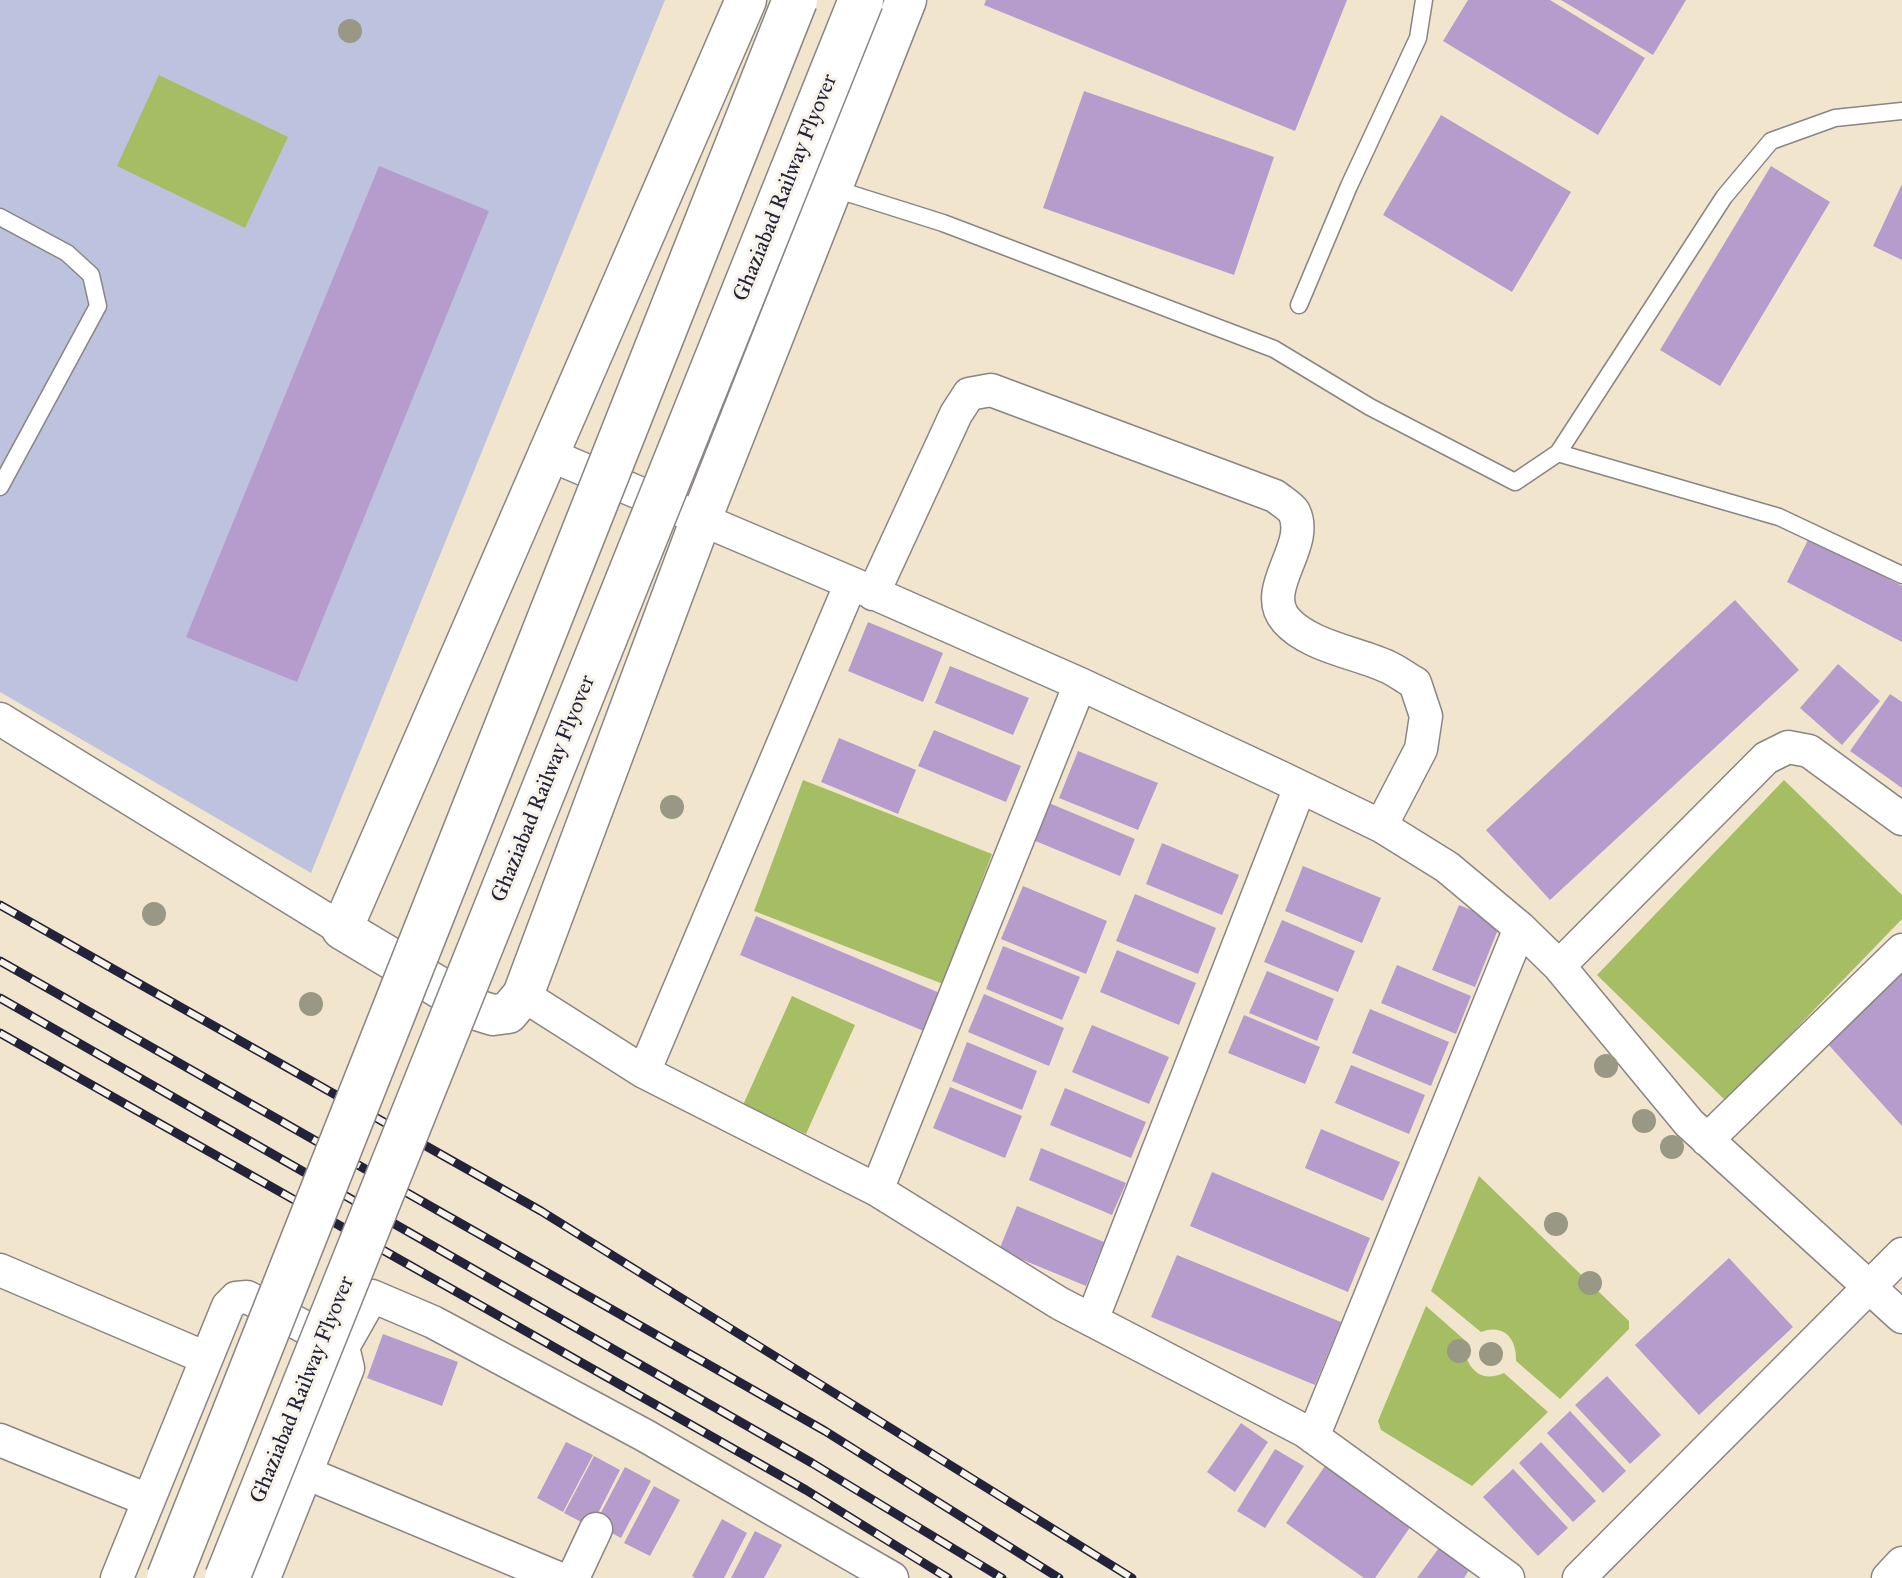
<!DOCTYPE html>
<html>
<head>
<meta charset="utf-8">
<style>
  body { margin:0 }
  canvas { display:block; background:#f1e6cd }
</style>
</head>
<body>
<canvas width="1902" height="1578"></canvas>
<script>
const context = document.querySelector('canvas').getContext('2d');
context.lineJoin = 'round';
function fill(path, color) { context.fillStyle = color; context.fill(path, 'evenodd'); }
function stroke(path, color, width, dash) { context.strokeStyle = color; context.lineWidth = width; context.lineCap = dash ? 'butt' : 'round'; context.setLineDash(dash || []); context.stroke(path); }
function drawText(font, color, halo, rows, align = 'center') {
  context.font = font + ' "IM FELL Great Primer",serif'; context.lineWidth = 6; context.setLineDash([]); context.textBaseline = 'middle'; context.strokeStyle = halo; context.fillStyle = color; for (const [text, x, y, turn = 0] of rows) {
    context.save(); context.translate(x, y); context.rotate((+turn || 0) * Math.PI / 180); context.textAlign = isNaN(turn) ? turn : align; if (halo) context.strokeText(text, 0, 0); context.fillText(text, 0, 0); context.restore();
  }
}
const industrial = new Path2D(`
  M0,0H665L311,873L0,692Z`);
const green = new Path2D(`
  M159,75L288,137L245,228L117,166Z
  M803,780L992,854L943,984L754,911Z
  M1784,780L1902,895V919L1726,1101L1597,975Z
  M792,996L855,1025L806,1134L743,1105Z
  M1479,1176L1629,1321V1329L1560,1399L1516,1361C1517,1339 1504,1323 1481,1332L1431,1291Z
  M1426,1306L1468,1343L1466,1357C1473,1375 1486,1381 1504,1373L1548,1412L1472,1486L1381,1430L1378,1421Z`);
const building = new Path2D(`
  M986,0H1347L1295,131L984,5Z
  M1468,0H1550L1645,58L1598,135L1443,41Z
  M1561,0H1686L1653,55Z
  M1084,91L1274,157L1234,275L1043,208Z
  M1441,115L1571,192L1512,292L1383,215Z
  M379,166L489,211L297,682L186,637Z
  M1771,166L1830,202L1720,386L1660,350Z
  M1902,184V260L1873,246Z
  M1809,538L1902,586V642L1787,582Z
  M1735,600L1799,670L1550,900L1486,830Z
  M868,622L943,653L923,702L848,671Z
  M1838,664L1880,701L1842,745L1800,708Z
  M950,666L1029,698L1013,735L935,703Z
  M1890,694L1902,702V788L1850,751Z
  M934,730L1021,766L1006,802L918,766Z
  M839,738L916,770L898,814L821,782Z
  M1078,751L1158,783L1138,830L1059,798Z
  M1049,803L1135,839L1120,876L1033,840Z
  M1162,843L1239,875L1222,915L1146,884Z
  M1303,866L1381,898L1362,943L1285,911Z
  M1023,886L1107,921L1086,974L1001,939Z
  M1135,894L1216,928L1198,974L1116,941Z
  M1459,905L1501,922L1475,987L1432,970Z
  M756,916L947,996L931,1034L740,955Z
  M1282,920L1355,951L1338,992L1264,962Z
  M1003,946L1080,977L1062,1020L986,989Z
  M1117,950L1196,983L1179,1025L1100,992Z
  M1397,965L1471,996L1456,1034L1381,1003Z
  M1267,971L1334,999L1317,1041L1249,1013Z
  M1902,974V1126L1827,1043Z
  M984,994L1064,1028L1049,1066L968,1032Z
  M1370,1009L1449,1042L1431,1086L1352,1053Z
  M1244,1015L1320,1047L1305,1084L1228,1053Z
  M1092,1025L1169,1057L1149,1104L1072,1072Z
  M967,1042L1037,1071L1022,1110L952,1081Z
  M1351,1065L1425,1095L1409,1134L1335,1103Z
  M950,1087L1022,1116L1005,1158L933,1128Z
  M1065,1088L1146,1122L1131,1158L1050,1125Z
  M1321,1129L1400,1162L1383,1201L1305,1168Z
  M1041,1148L1126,1183L1112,1215L1029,1180Z
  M1212,1172L1370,1238L1348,1292L1190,1226Z
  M1017,1206L1104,1242L1086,1286L999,1250Z
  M1177,1255L1341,1322L1315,1385L1151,1317Z
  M1729,1258L1793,1327L1699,1415L1635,1345Z
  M383,1334L458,1362L442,1406L367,1378Z
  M1607,1376L1661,1435L1630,1464L1575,1405Z
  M1570,1411L1626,1471L1603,1493L1547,1433Z
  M1241,1423L1268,1442L1235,1492L1207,1472Z
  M566,1442L593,1455L563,1512L537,1498Z
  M1541,1442L1596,1501L1573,1522L1519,1463Z
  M1275,1449L1304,1466L1265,1528L1237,1511Z
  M594,1456L620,1470L591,1527L564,1513Z
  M1327,1463L1413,1523L1375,1578H1364L1286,1523Z
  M625,1467L651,1481L621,1538L595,1524Z
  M1513,1469L1568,1528L1538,1556L1483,1497Z
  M654,1486L680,1500L650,1556L624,1543Z
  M722,1519L747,1533L724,1578H695L692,1576Z
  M755,1531L782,1545L764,1578H731Z
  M1441,1545L1471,1567L1464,1578H1417Z`);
const service = new Path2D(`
  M832,188L943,223L1274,349L1370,407L1515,482L1558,453L1779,517L1902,575
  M0,217L67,253L91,275L98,306L0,487
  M1299,305L1349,186L1418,38L1424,0
  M1558,453L1724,197L1771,141L1835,118L1902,111`);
const minor = new Path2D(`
  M550,455L851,583L644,1072
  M851,583L1080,684L1280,777L1381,826L1447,867L1520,928L1559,966L1689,1123L1902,1317
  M873,594L956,414L969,394L991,390L1275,496C1281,501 1290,506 1294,512C1311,546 1259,589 1286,620C1308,646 1358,653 1388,667C1397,671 1406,678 1415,683L1426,716L1421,749L1381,826
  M0,719L342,929
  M1559,966L1766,758L1788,747L1809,751L1902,819
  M523,995L644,1072L877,1190L1059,1303L1305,1431L1508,1578
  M1707,1140L1902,950
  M877,1190L1080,684
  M0,1270L206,1358
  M1092,1320L1300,787
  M343,1347L372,1296L433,1322L644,1435L892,1578
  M1313,1437L1520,928
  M0,1440L148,1500
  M306,1473L558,1578
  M117,1578L228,1306L236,1298L247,1297L343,1347L348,1368L264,1578
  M573,1578L596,1529
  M1579,1578L1902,1254
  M1888,1578L1902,1563`);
const tertiary = new Path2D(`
  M746,0L342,929L477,1010L493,1015L508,1013L523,995L701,519L906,0`);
const rail = new Path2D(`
  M0,905L541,1211L1132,1578
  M0,961L825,1431L1059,1578
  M0,998L812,1463L1002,1578
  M0,1033L806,1490L948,1578`);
const trunkBridge = new Path2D(`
  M169,1578L795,0
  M227,1578L861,0`);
const trees = [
  [350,31],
  [672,807],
  [154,914],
  [311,1004],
  [1606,1066],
  [1644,1121],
  [1672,1147],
  [1556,1224],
  [1590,1283],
  [1459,1351],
  [1491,1354]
];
const streetNames = [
  ["Ghaziabad Railway Flyover",786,188,-68],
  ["Ghaziabad Railway Flyover",544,789,-68],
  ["Ghaziabad Railway Flyover",303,1390,-68]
];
fill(industrial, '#bdc3de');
fill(green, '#a5be64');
fill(building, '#b69ccc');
stroke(service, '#8a8484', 19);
stroke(minor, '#8a8484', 35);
stroke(tertiary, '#8a8484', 43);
stroke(service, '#fff', 16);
stroke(minor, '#fff', 32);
stroke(tertiary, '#fff', 40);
stroke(rail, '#22223b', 9);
stroke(rail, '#f7f3e8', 6, [18]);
stroke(trunkBridge, '#8a8484', 47, []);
stroke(trunkBridge, '#fff', 44);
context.fillStyle = '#989884';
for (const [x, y] of trees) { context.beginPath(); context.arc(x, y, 12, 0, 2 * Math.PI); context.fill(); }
drawText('22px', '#22223b', '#f7f3e8', streetNames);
</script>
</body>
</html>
